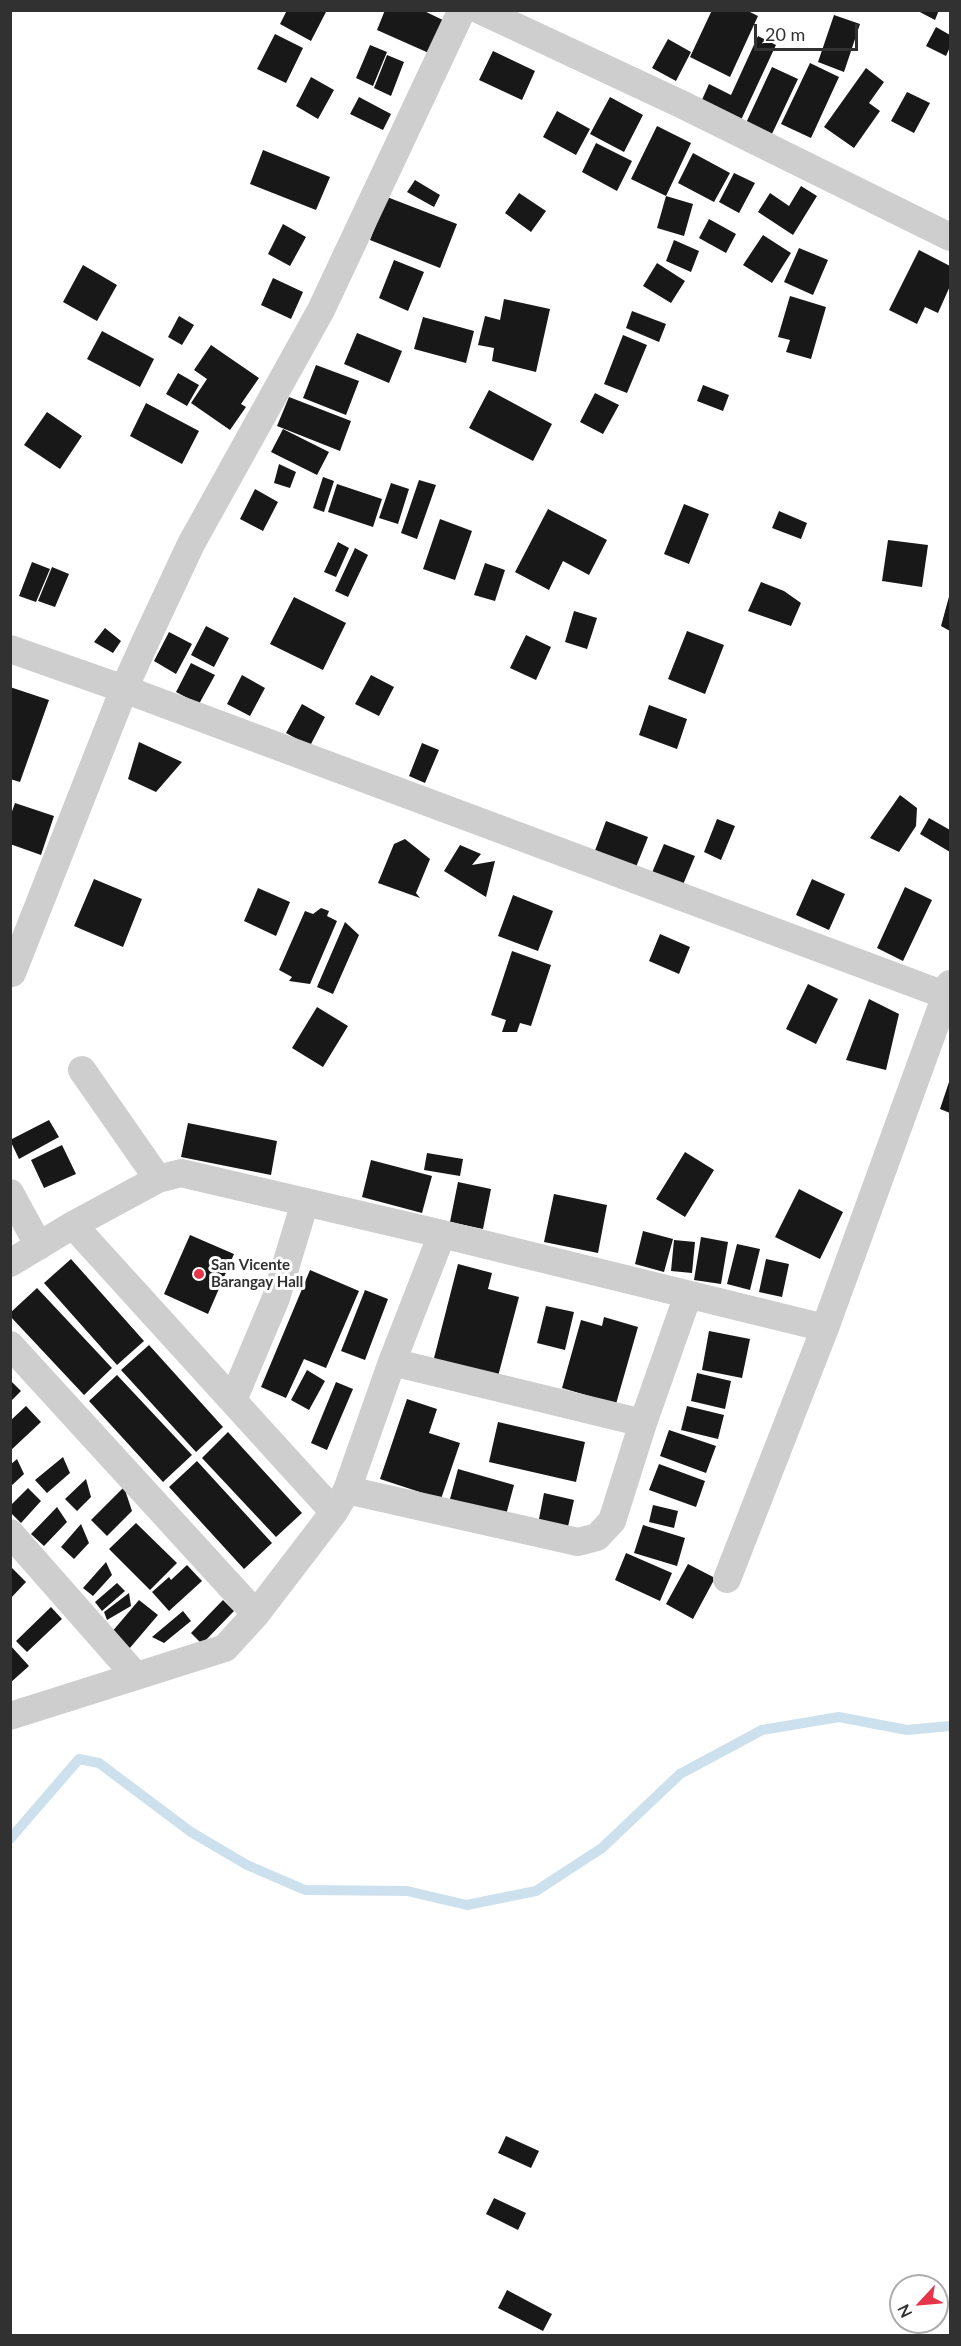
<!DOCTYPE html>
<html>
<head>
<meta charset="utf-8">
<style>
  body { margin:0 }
  #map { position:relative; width:961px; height:2346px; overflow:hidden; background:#fff; font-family:Lato,sans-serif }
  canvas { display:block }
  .frame { position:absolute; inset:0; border:12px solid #313131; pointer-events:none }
  .north { position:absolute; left:889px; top:2274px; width:60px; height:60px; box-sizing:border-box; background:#fff; border:2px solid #adadad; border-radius:50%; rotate:244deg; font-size:16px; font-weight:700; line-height:24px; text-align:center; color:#313131 }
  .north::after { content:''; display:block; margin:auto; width:21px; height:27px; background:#e63548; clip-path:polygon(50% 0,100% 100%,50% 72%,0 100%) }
  .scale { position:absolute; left:754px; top:24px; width:104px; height:27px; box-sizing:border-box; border:3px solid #313131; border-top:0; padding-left:8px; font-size:18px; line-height:21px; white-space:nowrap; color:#313131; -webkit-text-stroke:4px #fff; paint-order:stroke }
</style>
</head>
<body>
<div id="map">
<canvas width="961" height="2346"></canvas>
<div class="frame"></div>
<div class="north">N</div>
<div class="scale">20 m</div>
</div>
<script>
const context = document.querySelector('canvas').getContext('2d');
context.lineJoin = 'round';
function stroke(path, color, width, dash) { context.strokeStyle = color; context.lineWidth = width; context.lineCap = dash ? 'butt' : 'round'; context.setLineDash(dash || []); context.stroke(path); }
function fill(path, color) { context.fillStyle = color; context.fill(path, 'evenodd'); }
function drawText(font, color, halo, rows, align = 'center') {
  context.font = font + ' Lato,sans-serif'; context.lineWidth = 6; context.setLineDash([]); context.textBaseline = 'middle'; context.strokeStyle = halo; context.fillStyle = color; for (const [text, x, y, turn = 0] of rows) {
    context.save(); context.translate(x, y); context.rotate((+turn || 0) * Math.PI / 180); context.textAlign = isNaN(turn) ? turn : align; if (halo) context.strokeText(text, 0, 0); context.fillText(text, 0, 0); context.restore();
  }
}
const stream = new Path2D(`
  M10,1839L79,1759L99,1763L191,1832L247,1865L305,1890L407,1891L467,1905L536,1891L602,1848L680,1774L762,1730L839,1717L907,1730L950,1726`);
const building = new Path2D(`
  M287,10H327L311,41L280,24Z
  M385,10H422L445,21L431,54L377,30Z
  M712,10H746L758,16L730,77L690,57Z
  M916,10H939L935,20Z
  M834,15L860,24L844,72L818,62Z
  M936,27L950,35V47L946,56L926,46Z
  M275,34L303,48L286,83L257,69Z
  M758,36L776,45L741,120L701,102L709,84L731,95Z
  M668,39L691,52L676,81L652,68Z
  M370,45L387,52L373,86L356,78Z
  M493,51L535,71L522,100L479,80Z
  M387,55L404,62L391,96L374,88Z
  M810,63L839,77L811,138L781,124Z
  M772,67L798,79L771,136L746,123Z
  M866,68L884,82L869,103L880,111L854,148L824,127Z
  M311,77L334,90L318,119L296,106Z
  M907,92L930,103L914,133L891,121Z
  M359,97L391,114L383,130L350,114Z
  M610,97L643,115L624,152L590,134Z
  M557,111L590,129L576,155L543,137Z
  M657,126L691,143L666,196L631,179Z
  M596,143L632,161L617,191L582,172Z
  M263,150L330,177L316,210L250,184Z
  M693,153L730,173L714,202L678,183Z
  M734,173L755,183L739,213L719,202Z
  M415,180L440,195L434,207L407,192Z
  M801,186L817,196L793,235L758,212L770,193L789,206Z
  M519,193L546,211L531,232L505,213Z
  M666,196L693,204L684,236L657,228Z
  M387,197L457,224L440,268L370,240Z
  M709,219L736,234L726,253L699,238Z
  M283,224L306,237L290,266L268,254Z
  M763,235L791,253L772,283L743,265Z
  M674,240L699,251L691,272L666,261Z
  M799,248L828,260L813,295L784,282Z
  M919,250L950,266V286L938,313L925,307L917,324L889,310Z
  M394,260L424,272L408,311L379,298Z
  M657,263L685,281L671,303L643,286Z
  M83,265L117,285L97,321L63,302Z
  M273,278L303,292L291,319L261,305Z
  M790,296L826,307L811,359L786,352L790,340L778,337Z
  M504,299L550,309L536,372L492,361L494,348L478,345L485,316L500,320Z
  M632,311L666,324L659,342L626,328Z
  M179,316L194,325L182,345L168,337Z
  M423,317L474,331L466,363L414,349Z
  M102,331L154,359L140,387L87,359Z
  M357,333L402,351L389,383L344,364Z
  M623,335L647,345L627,393L604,384Z
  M211,345L259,378L241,404L246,407L230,430L191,403L207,379L194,370Z
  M316,365L359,381L346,415L303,398Z
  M178,373L199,385L187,406L166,394Z
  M703,385L729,395L723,411L697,401Z
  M489,390L552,424L533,461L469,428Z
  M595,393L619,405L603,434L580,422Z
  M289,397L351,421L340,451L277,426Z
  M146,403L199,431L182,464L130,436Z
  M47,412L82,436L60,469L24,445Z
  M283,429L329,452L317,475L271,452Z
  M279,464L296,472L290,488L274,483Z
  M323,477L334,481L324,512L313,508Z
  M419,480L436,485L417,539L401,533Z
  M391,483L409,489L398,524L379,518Z
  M337,484L382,499L373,527L328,512Z
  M255,489L278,502L263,531L240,519Z
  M684,504L709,514L689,564L664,554Z
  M548,509L607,540L589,575L563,561L549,590L515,572Z
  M779,511L807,523L801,539L772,528Z
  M440,519L472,531L455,580L423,569Z
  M888,540L928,545L922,587L882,581Z
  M338,542L349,548L336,577L324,572Z
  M355,548L368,555L348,597L335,591Z
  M32,562L50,569L36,602L19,596Z
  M485,563L505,570L495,601L474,595Z
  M52,567L69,574L55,607L38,601Z
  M761,582L784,591L801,603L791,626L748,611Z
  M950,593V631L941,626Z
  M294,597L346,623L323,670L270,644Z
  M574,611L597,618L587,649L565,642Z
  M206,626L229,638L214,667L191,655Z
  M105,628L121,641L113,653L94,642Z
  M687,631L724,645L705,694L668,679Z
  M169,632L192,644L176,674L154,661Z
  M526,635L551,647L536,680L510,668Z
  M191,663L215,675L199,704L176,692Z
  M242,675L265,688L250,716L227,704Z
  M371,675L394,687L379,716L355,704Z
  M10,687L49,700L20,782L10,779Z
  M302,704L325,717L310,746L286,733Z
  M649,705L687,719L677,749L639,735Z
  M139,742L182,762L156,792L128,779Z
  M422,743L439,750L425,783L409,776Z
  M900,795L917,808L916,826L899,852L870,838Z
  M15,803L54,816L41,855L10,844V817Z
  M929,818L950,830V852L920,834Z
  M717,819L735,826L721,860L704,852Z
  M606,821L648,837L634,872L593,856Z
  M405,839L430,859L416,893L420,898L378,883L394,844Z
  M664,844L695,856L682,887L651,875Z
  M460,845L481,854L472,865L495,861L486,897L444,871Z
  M94,879L142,899L123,947L74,926Z
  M812,879L845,894L829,930L796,915Z
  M905,887L932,900L903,961L877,948Z
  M258,888L290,902L276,936L244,921Z
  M513,895L553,911L538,951L498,936Z
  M321,908L329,911L327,916L337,921L310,984L289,981L292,977L279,970L305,911L313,914Z
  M345,922L359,935L333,994L317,987Z
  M660,934L690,947L679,974L649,961Z
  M512,951L551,965L531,1026L520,1023L517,1032H502L506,1020L491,1015Z
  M808,984L838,999L816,1044L786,1029Z
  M869,999L899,1014L886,1070L846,1060Z
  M317,1007L348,1026L323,1067L292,1048Z
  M950,1079V1113L940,1109Z
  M49,1120L59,1137L19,1159L10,1140Z
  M188,1123L277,1141L271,1175L181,1157Z
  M62,1145L76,1174L44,1188L31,1160Z
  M685,1152L714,1170L685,1217L656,1199Z
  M427,1153L463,1159L460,1176L424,1170Z
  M371,1160L432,1176L422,1213L362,1197Z
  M458,1182L491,1189L483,1229L450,1222Z
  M799,1189L843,1212L820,1259L775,1237Z
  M554,1194L607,1205L598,1253L544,1242Z
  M643,1231L673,1239L664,1272L635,1264Z
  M190,1235L234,1254L208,1314L164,1294Z
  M701,1237L728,1242L721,1284L694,1280Z
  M674,1240L695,1242L692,1273L671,1271Z
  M737,1244L760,1249L750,1290L727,1284Z
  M71,1259L144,1341L117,1365L44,1283Z
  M766,1259L789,1264L782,1297L759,1292Z
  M458,1264L492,1273L488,1289L519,1297L497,1380L433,1362Z
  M310,1270L359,1291L326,1368L304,1359L286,1398L261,1387Z
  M37,1288L112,1368L84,1395L10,1316V1313Z
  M365,1290L388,1299L365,1360L341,1351Z
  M546,1306L574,1312L565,1350L537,1343Z
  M604,1317L638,1327L616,1404L562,1388L581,1320L602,1326Z
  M709,1331L750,1339L742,1378L702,1370Z
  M149,1345L223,1427L196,1452L121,1370Z
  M307,1370L325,1381L309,1410L291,1400Z
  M697,1373L731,1381L725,1409L691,1401Z
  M117,1375L192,1455L163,1482L89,1401Z
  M10,1380L21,1391L10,1402Z
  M336,1382L353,1389L327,1450L311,1443Z
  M407,1399L437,1409L429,1433L460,1443L441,1499L380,1479Z
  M26,1406L41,1422L10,1451V1421Z
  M687,1406L724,1415L718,1439L681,1430Z
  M498,1422L585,1442L576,1482L489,1462Z
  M669,1430L716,1446L706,1473L660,1456Z
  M228,1432L302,1513L276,1537L202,1458Z
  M63,1457L70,1473L47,1493L35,1480Z
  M17,1459L24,1474L10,1487V1465Z
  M197,1461L272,1543L244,1569L169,1487Z
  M659,1464L705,1481L696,1507L649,1490Z
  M458,1469L514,1485L506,1515L450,1499Z
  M86,1479L91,1497L77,1511L65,1499Z
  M124,1487L132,1511L107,1536L91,1520Z
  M28,1488L41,1501L21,1523L10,1512V1506Z
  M544,1493L574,1500L567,1531L538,1524Z
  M653,1505L678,1511L674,1528L649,1522Z
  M57,1507L67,1522L44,1546L31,1534Z
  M136,1523L177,1563L150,1590L109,1549Z
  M81,1524L89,1543L74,1559L61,1547Z
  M643,1525L685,1538L677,1566L634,1553Z
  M626,1553L672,1573L660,1601L615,1580Z
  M106,1562L112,1575L93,1596L83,1588Z
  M688,1564L715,1578L693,1619L666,1604Z
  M187,1565L202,1581L169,1611L152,1592L169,1577L171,1580Z
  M10,1566L26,1582L10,1599Z
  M117,1583L125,1591L102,1611L95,1602Z
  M129,1593L131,1606L107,1620L104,1612Z
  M139,1600L158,1615L129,1649L111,1633Z
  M223,1600L234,1611L202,1644L191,1633Z
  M51,1607L62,1619L27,1652L16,1641Z
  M183,1611L191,1621L164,1643L152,1637Z
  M10,1645L29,1666L10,1683Z
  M506,2136L539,2151L531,2168L498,2153Z
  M494,2198L526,2213L518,2230L486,2214Z
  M507,2290L552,2314L543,2331L498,2308Z`);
const minor = new Path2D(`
  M480,10L681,104L950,237
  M10,649L124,689L950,997
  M12,973L124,689L147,638L191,544L321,310L462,10
  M82,1070L158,1179
  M10,1193L39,1246
  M73,1225L334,1512
  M10,1263L73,1225L158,1179L181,1173L442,1234L825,1328
  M10,1345L256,1614
  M392,1362L643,1423
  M233,1400L276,1298L305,1202
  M347,1490L578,1542L597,1537L612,1521L643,1423L688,1295
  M10,1533L136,1676
  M727,1579L825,1328L950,984
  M10,1716L225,1648L256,1614L334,1512L347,1490L392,1362L442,1234`);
const markers = [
  [199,1274,6,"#e63548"]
];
const poiNames = [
  ["San Vicente",211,1265],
  ["Barangay Hall",211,1282]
];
stroke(stream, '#cce1ed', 10);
fill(building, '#181818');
stroke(minor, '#cecece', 28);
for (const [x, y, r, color] of markers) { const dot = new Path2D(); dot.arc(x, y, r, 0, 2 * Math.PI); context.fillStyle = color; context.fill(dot); stroke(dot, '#fff', 2); }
drawText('bold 15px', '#313131', '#fff', poiNames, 'left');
</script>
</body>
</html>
